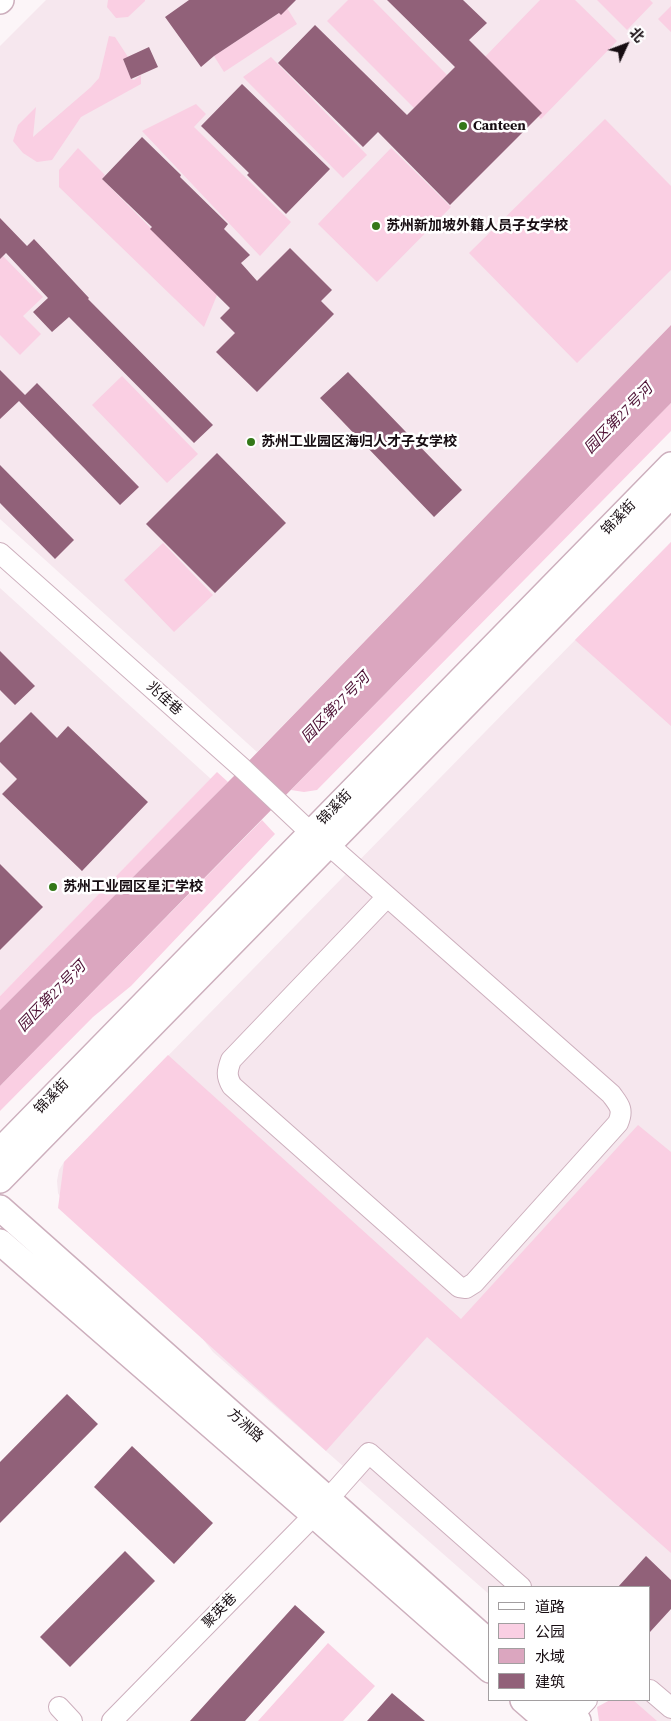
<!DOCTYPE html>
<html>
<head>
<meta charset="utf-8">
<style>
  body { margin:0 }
  #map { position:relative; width:671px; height:1721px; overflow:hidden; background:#fcf5f8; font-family:"Source Serif 4","Noto Sans SC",serif }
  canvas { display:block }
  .legend { position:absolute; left:488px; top:1586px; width:162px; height:115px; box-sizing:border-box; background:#fff; border:1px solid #a29ea0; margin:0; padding:6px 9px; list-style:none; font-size:15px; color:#170d12 }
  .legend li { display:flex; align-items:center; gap:10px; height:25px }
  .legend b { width:25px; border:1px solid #a29ea0 }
  .north { position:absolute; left:601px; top:20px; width:50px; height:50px; -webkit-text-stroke:4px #fff; paint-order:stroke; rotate:47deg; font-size:14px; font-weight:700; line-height:20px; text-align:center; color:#170d12 }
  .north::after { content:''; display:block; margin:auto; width:18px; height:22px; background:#170d12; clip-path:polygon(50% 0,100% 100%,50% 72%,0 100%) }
</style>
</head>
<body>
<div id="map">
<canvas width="671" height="1721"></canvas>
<ul class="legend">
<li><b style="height:6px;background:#fff"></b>道路</li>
<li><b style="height:14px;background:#facfe3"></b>公园</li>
<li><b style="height:14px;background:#dba6bf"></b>水域</li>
<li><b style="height:14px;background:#916179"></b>建筑</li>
</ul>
<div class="north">北</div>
</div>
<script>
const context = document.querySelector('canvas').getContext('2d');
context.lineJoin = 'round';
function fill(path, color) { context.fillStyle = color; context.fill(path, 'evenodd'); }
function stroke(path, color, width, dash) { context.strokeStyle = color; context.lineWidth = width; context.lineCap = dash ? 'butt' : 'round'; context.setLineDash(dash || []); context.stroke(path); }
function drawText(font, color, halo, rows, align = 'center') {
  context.font = font + ' "Source Serif 4","Noto Sans SC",serif'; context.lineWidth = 5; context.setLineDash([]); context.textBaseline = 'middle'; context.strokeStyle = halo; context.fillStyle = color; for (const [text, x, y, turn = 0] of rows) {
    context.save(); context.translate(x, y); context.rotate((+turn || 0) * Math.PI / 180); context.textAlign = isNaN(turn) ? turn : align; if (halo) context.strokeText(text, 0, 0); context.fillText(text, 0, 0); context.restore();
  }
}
const built = new Path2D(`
  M46,0H671V325L257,752L0,519V46Z
  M671,542V1721H632L608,1700H650V1587H490V1595L213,1352L183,1314L63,1202L58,1193L57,1181L59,1170L64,1162Z
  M0,588L211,779L0,996Z`);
const green = new Path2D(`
  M108,0H145V1L128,17L116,18L107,7Z
  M348,0H373L447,75L414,108L327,21Z
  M540,0H575L617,41L541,119L481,61Z
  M597,0H650L653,3L627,30Z
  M671,6V32L658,19Z
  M287,8L297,24L224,72L214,56Z
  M109,36L115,37L128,57L123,59L131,79L134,80L141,75V84L81,117L52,160L37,162L23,153L13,141L18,125L36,107L33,137L91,87L99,78Z
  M271,57L367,155L343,178L243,77Z
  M196,104L206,114L194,127L291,222L260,256L142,131Z
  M605,119L671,186V270L577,363L469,253Z
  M78,148L105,175L102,179L217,295L204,327L59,187V170Z
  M391,148L451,207L377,282L318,224Z
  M3,256L43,297L23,316L41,334L20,355L0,335V259Z
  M122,376L198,454L167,483L92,405Z
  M671,403V431L317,790L304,792L291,790Z
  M671,542V726L575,640Z
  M163,543L213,595L174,632L124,580Z
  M217,772L228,782L0,1010V996Z
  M262,820L275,834L131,986L93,1017L0,1111V1086Z
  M168,1055L461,1319L638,1125L671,1152V1553L427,1337L326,1451L58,1208L64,1162Z
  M328,1643L375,1686L343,1721H258Z
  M610,1700H633L657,1721H599L597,1707Z`);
const water = new Path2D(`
  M671,325V403L0,1086V1010L242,768Z`);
const building = new Path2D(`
  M189,0H296L281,15L279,13L214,56L201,67L165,17Z
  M387,0H463L487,23L469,40L542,113L450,205L378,132L363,147L278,63L315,25L407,115L455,67Z
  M149,47L158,67L131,79L123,59Z
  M242,84L330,169L286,214L247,175L249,173L201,126Z
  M142,137L181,175L180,177L228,224L224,229L250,255L241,263L257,281L290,248L332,290L321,301L334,314L257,392L216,352L235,333L220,318L230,308L150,229L152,227L102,179Z
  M0,218L27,246L34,239L89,298L88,299L213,425L194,443L69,317L52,332L33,312L48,298L6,253L0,259Z
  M0,370L25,395L37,383L139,487L120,505L19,401L0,419Z
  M348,372L462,490L434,517L320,398Z
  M217,453L286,523L215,593L146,524Z
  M0,465L74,540L55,559L0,503Z
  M0,651L35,686L15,705L0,690Z
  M31,712L57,738L68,726L148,802L82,871L2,794L17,779L0,762V743Z
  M0,864L43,907L0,950Z
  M67,1394L98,1424L0,1523V1462Z
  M132,1446L213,1523L174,1564L94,1487Z
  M125,1551L155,1581L70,1667L40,1637Z
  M646,1556L671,1580V1609L650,1632V1587H618Z
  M295,1605L325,1632L245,1721H190Z
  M392,1693L425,1721H367Z`);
const minor = new Path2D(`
  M0,553L242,768L311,833L339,854L611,1094C619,1105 624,1109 618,1123L474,1283L466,1288L459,1287L232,1086C226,1076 227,1071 231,1060L387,897
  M650,1690L671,1708
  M59,1707L72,1721
  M572,1716L587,1700
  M112,1721L314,1515L369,1453L521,1587`);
const major = new Path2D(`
  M0,1L1,0
  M0,1151L671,465
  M0,1180L671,495
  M0,1208L490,1643
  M0,1242L314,1515L490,1670
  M523,1700L547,1721
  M554,1700L578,1721`);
const markers = [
  [463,126,5,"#347818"],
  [376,226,5,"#347818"],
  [251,442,5,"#347818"],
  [53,887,5,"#347818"]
];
const poiNames = [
  ["Canteen",473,126],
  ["苏州新加坡外籍人员子女学校",386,226],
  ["苏州工业园区海归人才子女学校",261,442],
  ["苏州工业园区星汇学校",63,887]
];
const streetNames = [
  ["锦溪街",619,518,-46],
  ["兆佳巷",164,699,42],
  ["锦溪街",335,808,-46],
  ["锦溪街",52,1097,-46],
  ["方洲路",245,1426,42],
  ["聚英巷",220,1611,-46]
];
const waterNames = [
  ["园区第27号河",619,419,-46],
  ["园区第27号河",336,708,-46],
  ["园区第27号河",52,997,-46]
];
fill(built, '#f6e7ee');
fill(green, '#facfe3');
fill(water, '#dba6bf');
fill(building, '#916179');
stroke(minor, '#cdafbd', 22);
stroke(major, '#cdafbd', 28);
stroke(minor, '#fff', 20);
stroke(major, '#fff', 25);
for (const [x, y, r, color] of markers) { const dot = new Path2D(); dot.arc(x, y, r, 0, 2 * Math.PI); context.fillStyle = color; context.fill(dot); stroke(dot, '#fff', 2); }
drawText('bold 14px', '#170d12', '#fff', poiNames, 'left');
drawText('14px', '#170d12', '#fff', streetNames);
drawText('italic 15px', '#4d1034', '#fff', waterNames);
</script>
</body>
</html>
